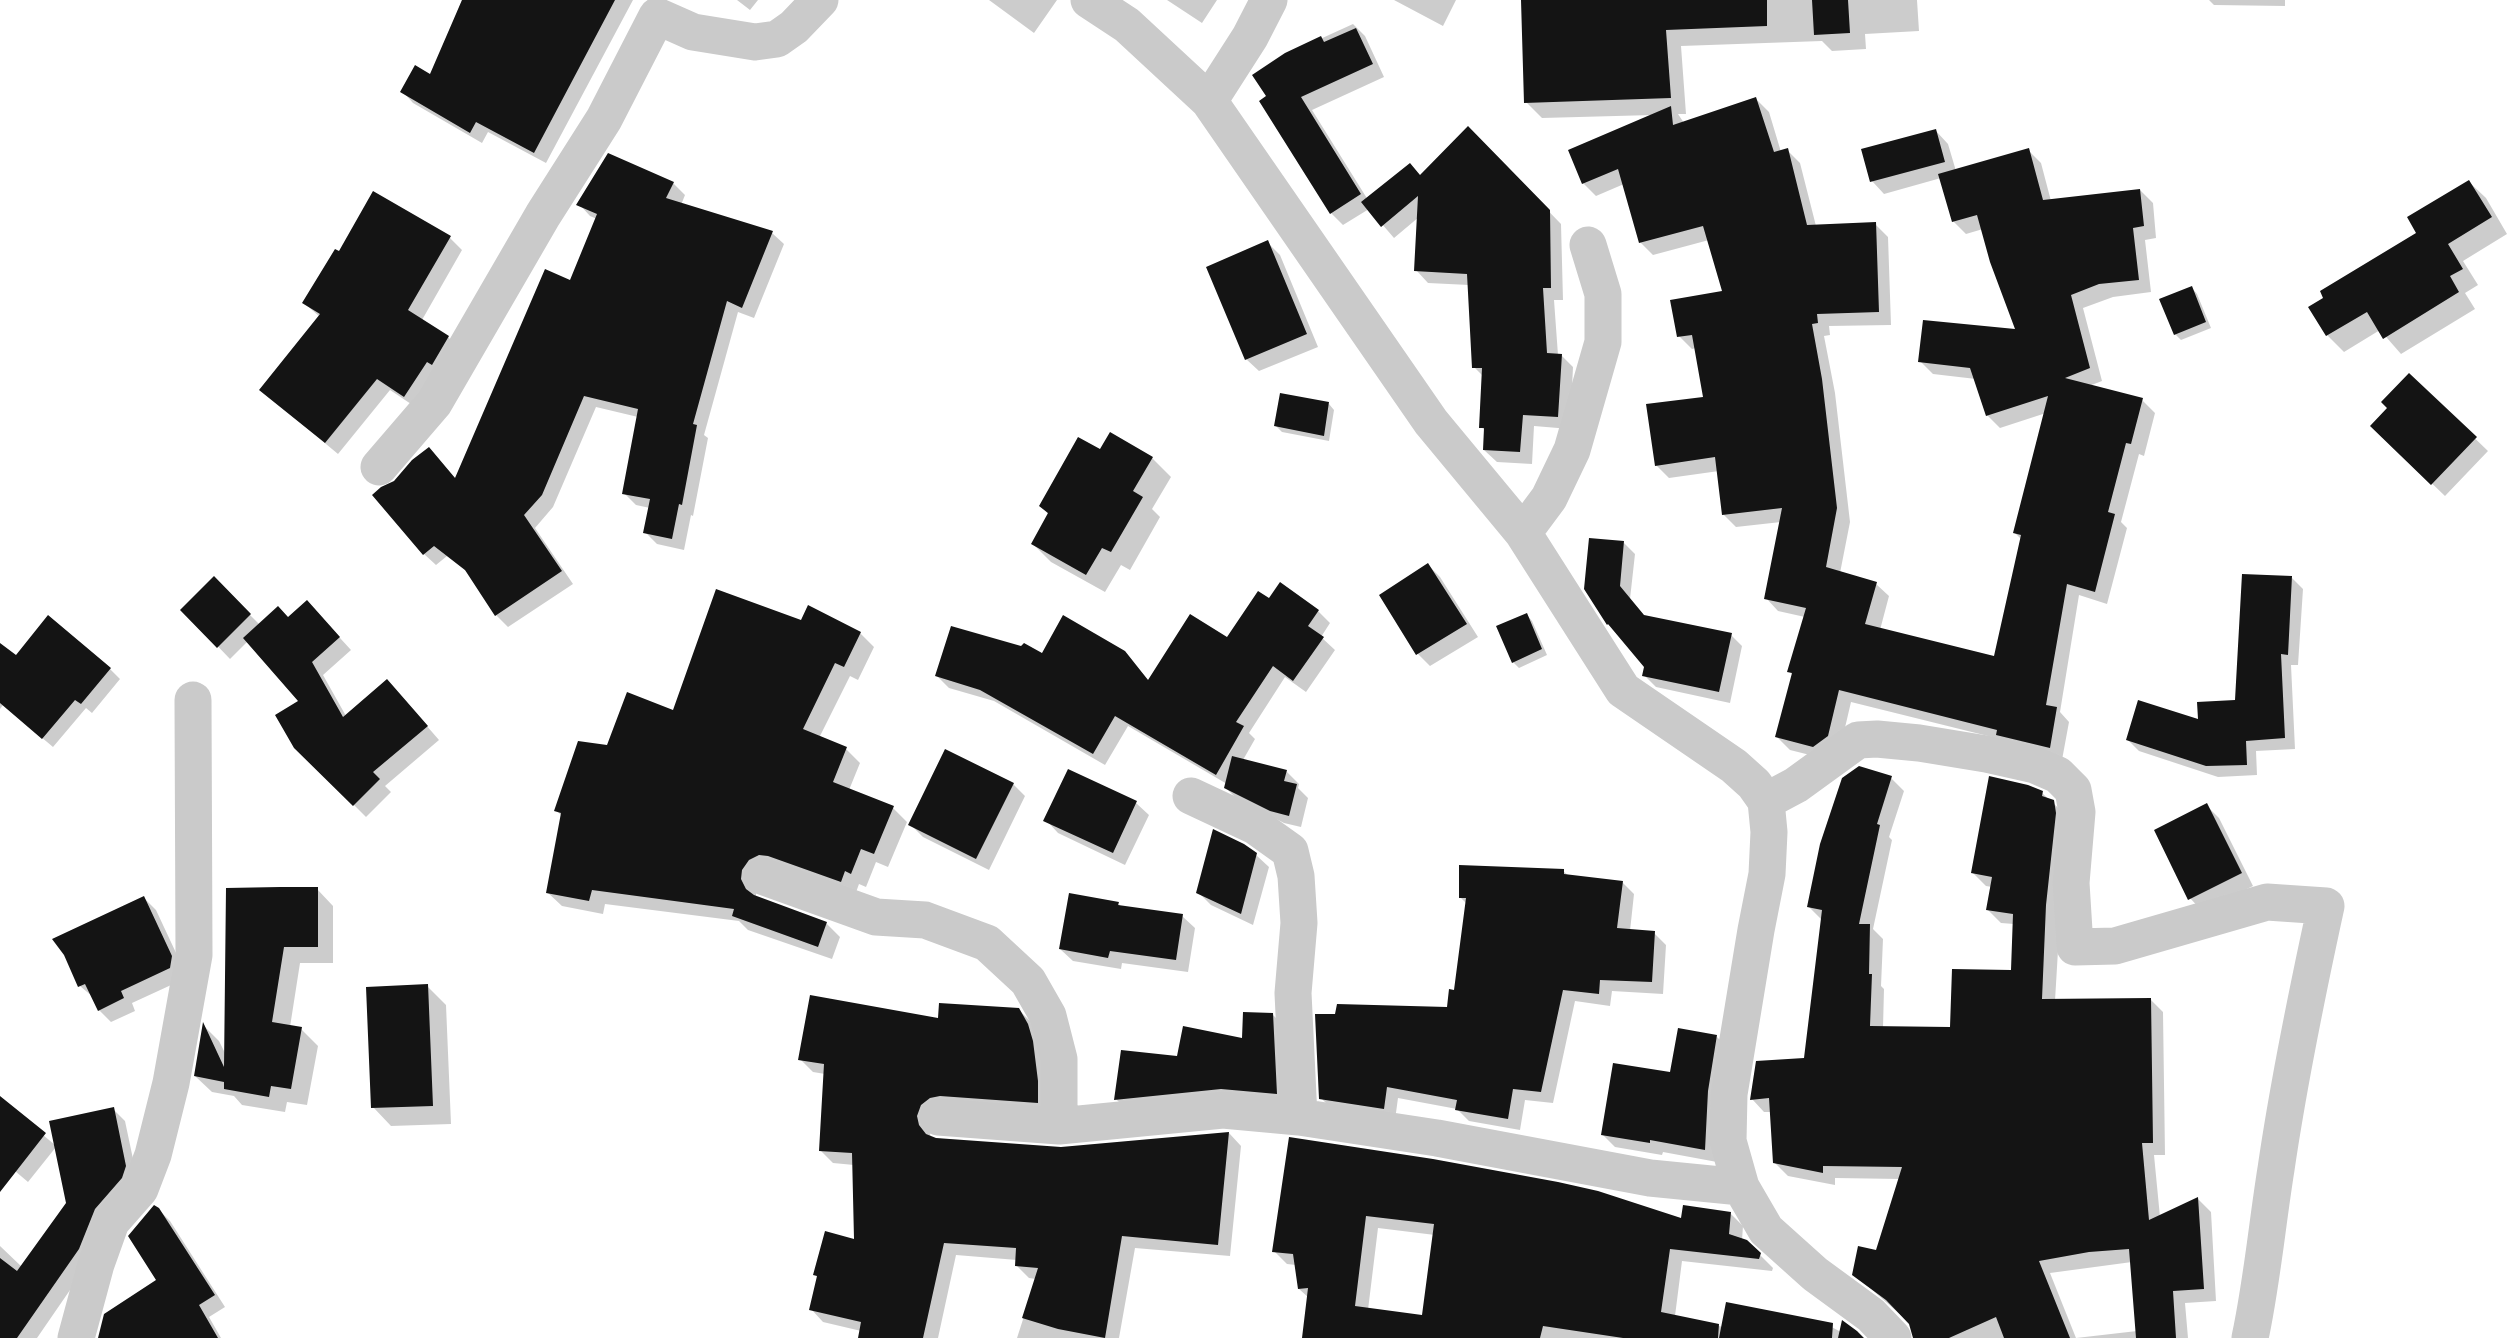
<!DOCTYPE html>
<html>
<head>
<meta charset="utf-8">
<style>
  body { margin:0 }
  canvas { display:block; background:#fff }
</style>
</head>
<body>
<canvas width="2512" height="1338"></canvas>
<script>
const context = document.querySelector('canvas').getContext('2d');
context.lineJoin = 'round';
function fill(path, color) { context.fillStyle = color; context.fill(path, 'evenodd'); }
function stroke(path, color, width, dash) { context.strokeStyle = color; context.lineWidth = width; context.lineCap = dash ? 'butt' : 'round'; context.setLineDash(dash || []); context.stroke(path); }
const shadow = new Path2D(`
  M462,0H633L546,163L488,132L482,143L413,103L402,91L431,76Z
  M737,0H758L750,10Z
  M989,0H1057L1034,33Z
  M1167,0H1217L1202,23Z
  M1394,0H1456L1443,26Z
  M1523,0H1917L1919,31L1865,34L1866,49L1832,51L1822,41L1681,46L1686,114H1678L1684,123L1756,99L1769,112L1781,152L1787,150L1800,163L1816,226L1875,224L1888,237L1891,325L1829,326L1830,335L1824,336L1835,393L1850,522L1840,573L1876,584L1889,596L1880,630L1995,659L2022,540L2015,533L2046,413L2000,428L1987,415L1976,379L1933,374L1920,361L2018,331L1983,229L1966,234L1953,221L1941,178L1884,194L1872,181L1936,131L1948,144L1956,171L2028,150L2041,163L2051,201L2140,190L2153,203L2156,238L2145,240L2151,292L2113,297L2083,308L2102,381L2089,386L2142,400L2155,413L2144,456L2139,454L2121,522L2127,528L2107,604L2079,595L2060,712L2069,722L2062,760L2004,740L1851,702L1840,749L1826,759L1790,750L1777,737L1793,675L1789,671L1805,617L1778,611L1766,598L1781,522L1736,527L1723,514L1719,471L1669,478L1656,465L1705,399L1696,348L1692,349L1679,336L1725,293L1709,240L1653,255L1640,242L1624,184L1596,196L1583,183L1653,115L1542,118L1526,102Z
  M2209,0H2285V6L2214,5Z
  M1353,24L1365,36L1384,77L1312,110L1368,200L1421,176L1468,128L1561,224L1563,300H1554L1558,355H1561L1573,367L1570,429L1534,426L1532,464L1497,462L1484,450L1486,431L1481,427L1484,377L1474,367L1469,285L1428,283L1416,270L1419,217L1394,238L1369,209L1343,225L1331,213L1268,97L1283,56Z
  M2469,182L2486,198L2507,234L2463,261L2478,285L2465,293L2475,309L2401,354L2380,330L2344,352L2327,335L2418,233Z
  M673,183L685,195L681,205L772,233L784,244L754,318L738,312L704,435L708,438L693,516L691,515L684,550L657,544L645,532L650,508L636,505L624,493L638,417L596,407L553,507L535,528L573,584L508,627L496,615L471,575L447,556L436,565L424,554L440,461L456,479L571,282L597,219L590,216L579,204Z
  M450,238L462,250L422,320L448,337L460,350L417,408L390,390L338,454L261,390L320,317L304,303L339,254Z
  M1267,242L1280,255L1318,347L1259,371L1246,359Z
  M2192,288L2197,294L2211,328L2181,340L2175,334Z
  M2409,375L2488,451L2445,496L2372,426L2389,408Z
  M1329,404L1334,410L1329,441L1282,432L1276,426Z
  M1101,452L1152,458L1171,477L1152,509L1160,517L1130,570L1121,565L1105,592L1051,562L1033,544L1049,515L1041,506Z
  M1624,543L1635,554L1630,599L1645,617L1731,635L1742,646L1730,703L1656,687L1644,675L1646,667L1608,624L1586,589Z
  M1428,565L1440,577L1478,637L1430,666L1418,654L1381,595Z
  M2292,578L2303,589L2298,665H2291L2295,749L2256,751L2257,775L2218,777L2139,751L2128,740L2200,722L2237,701Z
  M214,579L260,625L319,615L351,650L323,675L346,716L399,694L439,740L385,786L391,792L366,817L295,746L301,702L248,641L230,659L183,610Z
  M1269,600L1318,611L1330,623L1321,637L1335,650L1306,692L1285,677L1249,733L1255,739L1243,760L1286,771L1299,784L1298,788L1308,798L1301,827L1284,823L1238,800L1226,788L1227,784L1128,726L1105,765L994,701L949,688L937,676L1043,656L1124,652L1149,681L1227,639Z
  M1527,615L1532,621L1547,655L1519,668L1513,662Z
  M802,622L860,633L874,647L858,680L850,676L819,738L846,749L860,763L849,790L893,808L907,822L888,867L876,862L866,887L859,884L855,895L756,884V898L826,923L840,937L832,959L748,930L739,921L605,904L603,914L562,906L547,892L563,817L556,810L608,747L674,713Z
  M0,645L16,658L110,669L120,679L92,713L86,708L53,747L3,705L0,709Z
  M1891,778L1904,791L1889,837L1892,840L1873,929L1883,939L1881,986L1884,989L1883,1028L1951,1029L2013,972L2014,924L2001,923L1988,910L1992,887L1986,886L1973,873L2042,793L2066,815L2055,1001L2150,999L2163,1012L2165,1155H2154L2160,1217L2198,1199L2211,1212L2216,1301L2185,1303L2188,1338H1915L1910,1323L1854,1274L1877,1252L1900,1179L1835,1178V1185L1788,1176L1775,1163L1772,1112H1764L1752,1099L1806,1060L1822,920L1809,907ZM2132,1262L2137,1331L2076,1338L2050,1273Z
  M1013,784L1025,796L989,870L923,837L910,824Z
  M1136,803L1149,815L1125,865L1058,833L1046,820Z
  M2206,805L2219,818L2253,886L2202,911L2190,898Z
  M1256,855L1269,867L1253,925L1211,905L1198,892Z
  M1563,871L1569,876L1622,882L1634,894L1630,931L1654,933L1666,945L1663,994L1612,991L1610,1006L1575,1001L1553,1103L1525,1100L1520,1130L1469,1121L1457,1109L1398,1098L1395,1120L1333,1110L1321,1098L1448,1009L1455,992L1467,904L1460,897Z
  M317,889L333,906V963H300L290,1027L301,1029L318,1046L307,1105L287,1102L285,1112L242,1105L234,1096L212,1092L195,1076L204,1026L219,1041L226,1055L228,890Z
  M144,898L156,910L184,970L182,980L132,1003L135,1011L111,1022L99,1010L93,997L80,986Z
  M1118,903L1122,908L1182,916L1195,928L1188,972L1122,963L1121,969L1073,961L1060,949Z
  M427,986L446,1005L451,1124L391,1126L373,1107Z
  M1019,1010L1032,1023L1040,1038L1050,1115L929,1130L931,1138L1061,1149L1229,1133L1241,1146L1230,1256L1135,1248L1119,1338H1017L1036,1279L1029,1278L1016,1265L1017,1260L956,1255L938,1338H891L823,1322L811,1309L818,1278L815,1274L856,1241L854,1165L833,1163L820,1150L825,1074L813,1072L800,1059L939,1020Z
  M1272,1014L1284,1026L1287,1104L1127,1110L1116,1099L1178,1058L1244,1040Z
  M1717,1037L1729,1049L1717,1162L1663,1152L1662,1155L1615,1147L1602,1134Z
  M0,1099L55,1145L113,1109L125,1121L137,1178L90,1261L37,1338H14L0,1327V1246L22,1267L68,1204L56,1147L28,1182L15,1171L0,1191Z
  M1290,1139L1682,1220L1730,1213L1743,1226L1742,1240L1746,1241L1773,1268L1772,1271L1682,1261L1675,1316L1723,1327L1824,1323L1841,1332L1861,1338H1304L1309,1298L1299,1289L1296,1265L1287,1264L1274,1251ZM1378,1228L1435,1235L1423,1317L1368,1310Z
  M158,1209L170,1221L225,1307L209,1317L221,1338H109L159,1281Z`);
const building = new Path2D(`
  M462,0H615L534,153L476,122L470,133L400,92L415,65L430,74Z
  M1521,0H1767V26L1666,30L1671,98L1524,103Z
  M1812,0H1848L1850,33L1814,35Z
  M1356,28L1373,64L1301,97L1361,194L1330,214L1259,101L1266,96L1252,75L1285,53L1321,36L1324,42Z
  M1756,97L1774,152L1788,148L1807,225L1876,222L1879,312L1817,314L1818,323L1812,324L1822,379L1837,508L1826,567L1877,582L1865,624L1994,656L2021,535L2013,533L2048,396L1986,416L1970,368L1918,362L1923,320L2015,329L1990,262L1977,215L1952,222L1938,174L2029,148L2043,200L2140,189L2144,226L2133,228L2139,280L2099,284L2071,295L2090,368L2065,378L2143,398L2131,444L2126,443L2108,512L2115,514L2095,592L2067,584L2046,705L2057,707L2050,748L1996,735L1997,730L1839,690L1828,736L1813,747L1775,737L1792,673L1787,672L1806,608L1764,599L1782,508L1722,515L1715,457L1655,466L1646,404L1703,397L1692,335L1677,337L1670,300L1722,291L1703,226L1639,243L1618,169L1582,184L1568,150L1671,106L1673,125Z
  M1468,126L1550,210L1551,288H1543L1547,353L1562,354L1558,417L1523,415L1520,452L1483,450L1484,428H1479L1482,368H1472L1467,274L1414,271L1418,196L1381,227L1361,202L1410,163L1420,175Z
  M1936,129L1945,162L1870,182L1861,149Z
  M608,153L674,182L666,198L773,231L742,308L727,301L693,424L697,425L682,505L679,504L672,539L643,533L650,499L622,494L638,409L584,396L542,495L524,515L562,571L495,616L465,570L434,546L423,555L372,495L381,487L394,481L412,460L429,447L455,478L545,269L570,280L597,214L576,205Z
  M2469,180L2492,217L2448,244L2463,269L2450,276L2459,292L2383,339L2367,312L2326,336L2308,307L2323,298L2320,291L2416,233L2407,217Z
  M373,191L451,236L408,310L449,336L432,365L427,362L404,397L377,379L325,443L259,390L320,314L302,303L335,249L339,251Z
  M1268,240L1307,334L1245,360L1206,267Z
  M2192,286L2206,322L2174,335L2159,299Z
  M2409,373L2477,437L2431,485L2370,426L2387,408L2381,402Z
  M1280,393L1329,402L1324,436L1274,426Z
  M1110,432L1153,457L1133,491L1143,497L1111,552L1102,548L1086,575L1031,544L1048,513L1039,506L1078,437L1100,449Z
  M1589,538L1624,541L1620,586L1644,615L1732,633L1719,692L1642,676L1644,667L1608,624L1607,625L1584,589Z
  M1428,563L1467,624L1416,655L1379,595Z
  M2242,574L2292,576L2288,655L2281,654L2285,738L2246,741L2247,765L2206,766L2126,740L2138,700L2198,719L2197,702L2235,700Z
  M214,576L251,614L217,648L180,610Z
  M1280,582L1319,610L1308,626L1324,637L1293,681L1273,666L1236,722L1244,726L1216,775L1115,716L1093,754L980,690L935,676L951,626L1021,646L1024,643L1042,653L1063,615L1125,651L1148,680L1190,614L1227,637L1258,591L1269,598Z
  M716,589L801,620L808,605L861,632L844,667L835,663L803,729L847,747L833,782L894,806L874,854L861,849L851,874L845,871L841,882L768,856L759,855L749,860L742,870L741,879L746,889L754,895L827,922L818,947L732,916L734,909L592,890L589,901L546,893L561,813L554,811L578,741L607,745L627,692L673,710Z
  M307,600L340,637L312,662L343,717L387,679L428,726L373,772L380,779L353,806L294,748L275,715L298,701L243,638L278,606L288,617Z
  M1527,613L1542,649L1512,663L1496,626Z
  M48,615L111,668L81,704L75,700L42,739L0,703V643L16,655Z
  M945,749L1014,783L976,859L908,825Z
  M1232,756L1287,770L1284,781L1297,784L1289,816L1270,811L1224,788Z
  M1859,766L1892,776L1877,824L1880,825L1859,924H1870L1869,974H1872L1870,1026L1950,1027L1952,969L2011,970L2013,914L1986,910L1992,877L1971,873L1989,776L2028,785L2043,791L2042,796L2054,800L2056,813L2046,905L2042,999L2151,998L2153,1143H2142L2149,1220L2198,1197L2204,1289L2173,1291L2176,1338H2136L2129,1249L2089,1252L2039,1261L2070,1338H2004L1996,1317L1949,1338H1913L1909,1324L1886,1300L1852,1275L1858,1246L1876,1250L1902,1167L1823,1166V1173L1773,1163L1769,1098L1750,1100L1756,1061L1804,1058L1822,910L1807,907L1820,844L1842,778Z
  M1068,769L1137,801L1113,853L1043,821Z
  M2207,803L2242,873L2188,900L2154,830Z
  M1213,829L1244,844L1257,853L1241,914L1196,893Z
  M1459,865L1564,869V874L1623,881L1617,928L1655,931L1652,982L1600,980L1599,994L1563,990L1541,1092L1513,1089L1508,1119L1455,1110L1457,1100L1387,1087L1384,1109L1319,1099L1315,1014H1335L1337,1004L1447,1007L1449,989L1454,990L1466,898H1459Z
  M280,887H318V947H284L272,1022L302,1027L291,1089L271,1086L269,1097L224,1089V1082L194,1076L203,1022L224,1067L226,888Z
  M1069,893L1119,902L1118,905L1183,914L1176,960L1110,951L1108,958L1059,949Z
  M144,896L172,956L170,968L121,991L124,998L98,1011L85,984L78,987L64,955L52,939Z
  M428,984L433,1106L371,1108L366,987Z
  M810,995L938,1018L939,1003L1019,1008L1028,1024L1033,1041L1038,1081V1103L940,1096L930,1098L921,1105L917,1116L919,1125L926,1134L936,1138L1061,1147L1229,1132L1218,1245L1122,1236L1105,1338L1058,1329L1022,1318L1038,1268L1015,1266L1016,1248L944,1243L923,1338H858L861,1322L809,1310L817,1276L813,1275L825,1231L854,1239L852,1153L819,1151L824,1064L798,1060Z
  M1243,1012L1273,1013L1277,1094L1221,1089L1114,1100L1121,1050L1177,1056L1183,1026L1242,1038Z
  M1678,1028L1717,1035L1708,1091L1705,1150L1650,1140V1143L1601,1135L1613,1063L1670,1072Z
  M0,1096L46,1133L0,1192Z
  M114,1107L126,1166L122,1178L95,1209L79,1249L17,1338H0V1258L17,1271L66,1203L49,1121Z
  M1289,1137L1433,1159L1558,1182L1598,1191L1681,1218L1683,1205L1731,1212L1729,1234L1747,1240L1761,1253L1759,1259L1670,1249L1661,1312L1719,1324L1718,1338H1623L1543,1326L1540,1338H1302L1308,1288L1298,1289L1293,1254L1272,1252ZM1366,1216L1434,1224L1422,1315L1355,1306Z
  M154,1205L159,1208L215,1295L199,1305L218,1338H98L104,1314L156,1280L128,1236Z
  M1726,1302L1833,1323L1832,1338H1719Z
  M1842,1320L1857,1331L1864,1338H1838Z`);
const minor = new Path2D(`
  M1089,0L1127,25L1209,101L1431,422L1523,533L1623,690L1734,766L1754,784L1766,801L1769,832L1767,874L1756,930L1729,1094L1728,1141L1741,1187L1766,1230L1815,1274L1871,1315L1893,1338
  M1209,101L1250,37L1269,0
  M379,467L434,403L543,215L604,119L657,16L693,32L755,42L777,39L794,27L820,0
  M1523,533L1549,498L1572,450L1603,342V294L1588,245
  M1191,796L1255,826L1290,851L1296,876L1299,923L1293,993L1299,1117
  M1766,801L1796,785L1858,740L1877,739L1919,743L1986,754L2035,765L2058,775L2073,790L2077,812L2071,883L2075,947L2115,946L2267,902L2326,906C2307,993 2289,1080 2276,1169C2267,1225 2262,1282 2250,1338
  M762,876L876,917L925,920L987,943L1028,981L1048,1016L1059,1059V1126
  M938,1117L1059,1126L1223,1110L1299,1117L1437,1138L1650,1178L1741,1187
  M76,1338L96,1264L111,1222L140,1189L153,1155L171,1083L194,955L193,700`);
fill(shadow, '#0003');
fill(building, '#141414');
stroke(minor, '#cacaca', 37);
</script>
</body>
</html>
